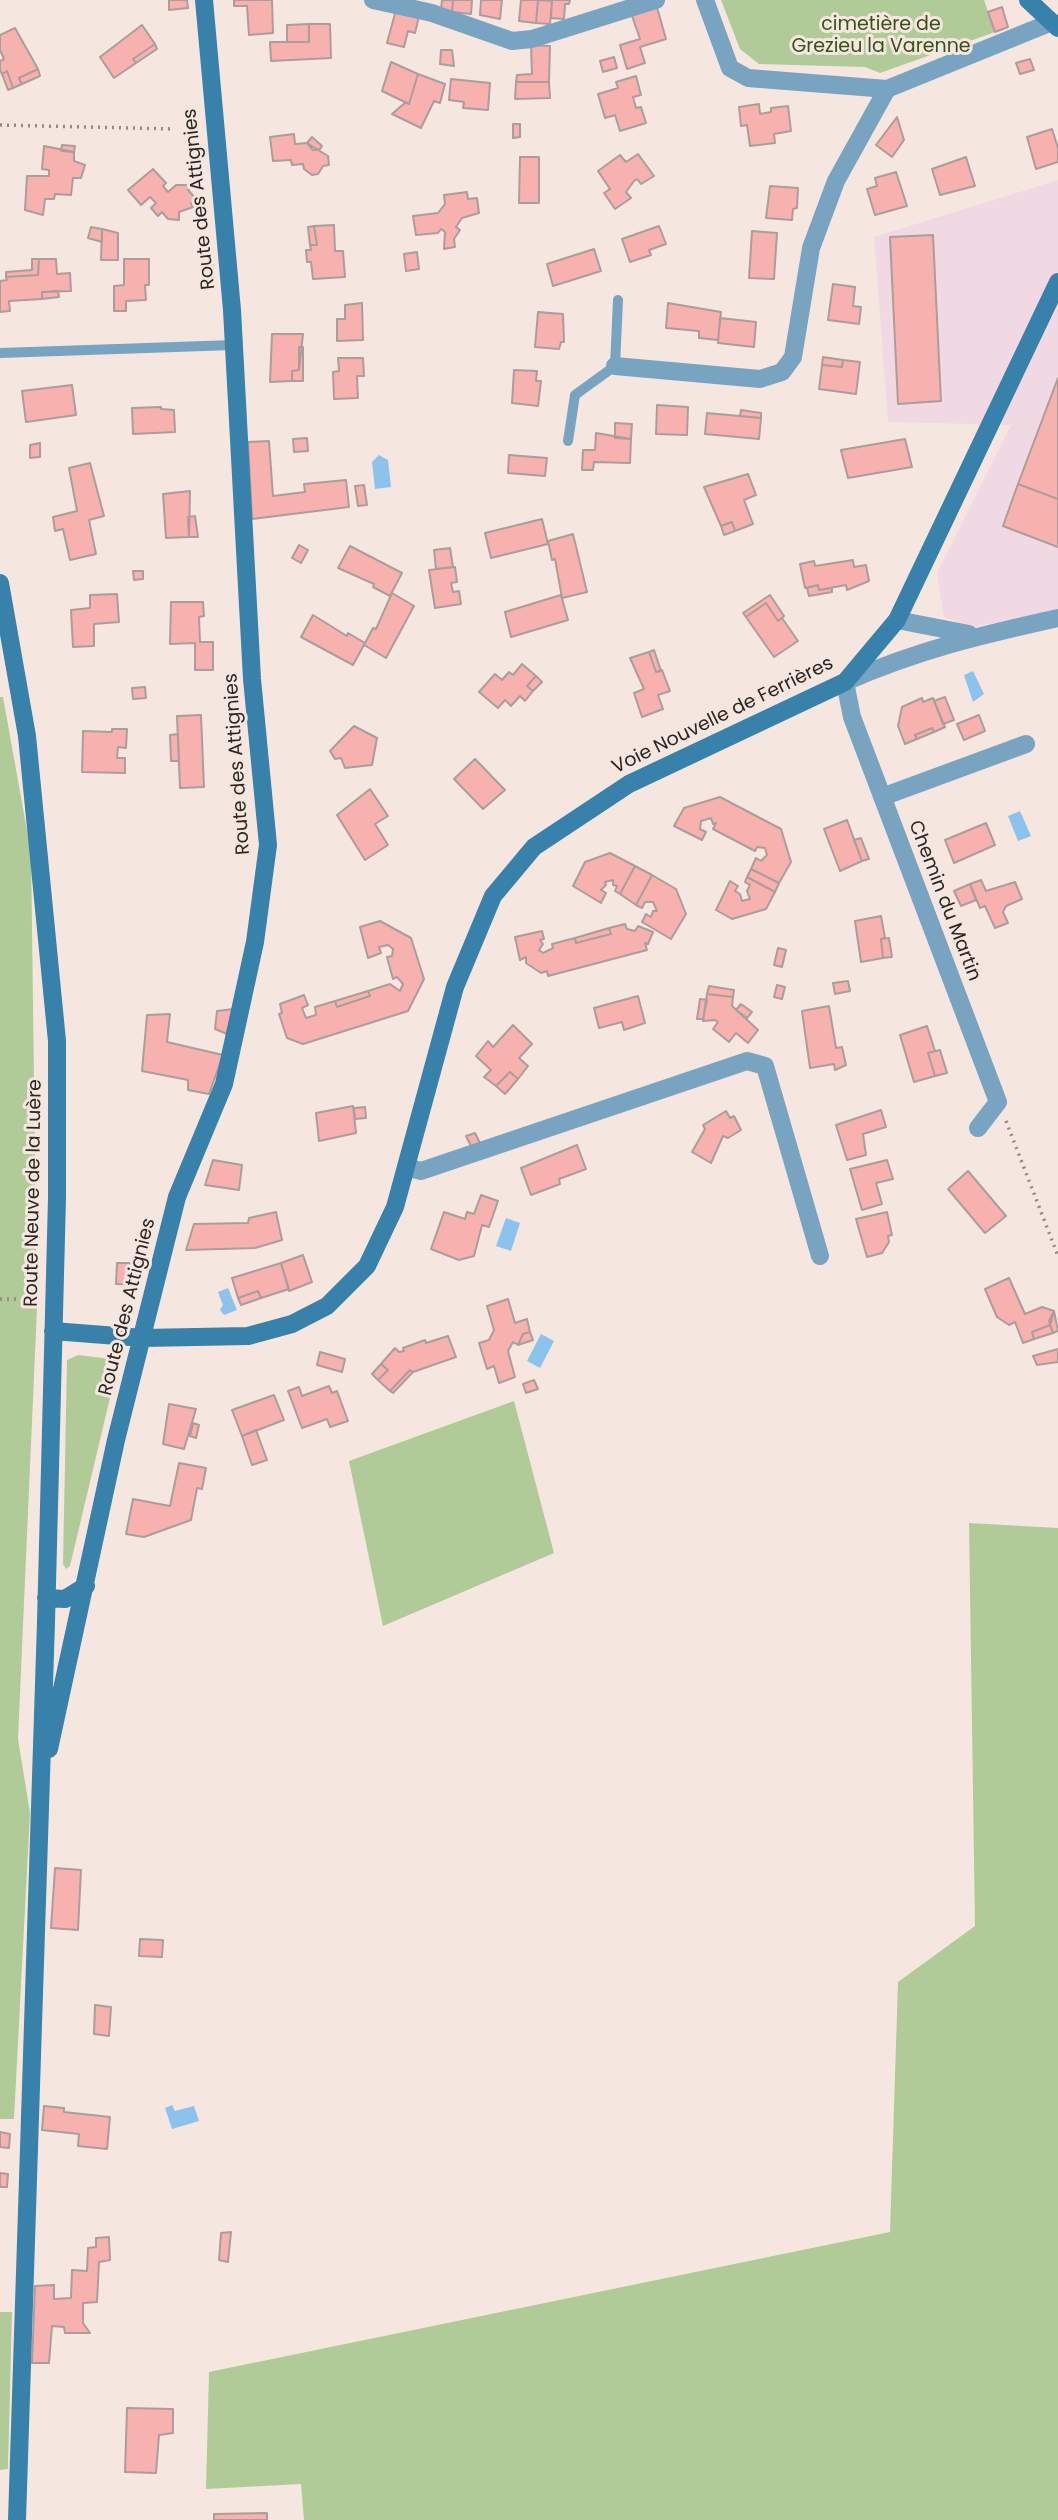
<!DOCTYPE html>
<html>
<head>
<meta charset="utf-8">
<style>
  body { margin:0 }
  canvas { display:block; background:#f5e7e0 }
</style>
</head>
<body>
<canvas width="1058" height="2520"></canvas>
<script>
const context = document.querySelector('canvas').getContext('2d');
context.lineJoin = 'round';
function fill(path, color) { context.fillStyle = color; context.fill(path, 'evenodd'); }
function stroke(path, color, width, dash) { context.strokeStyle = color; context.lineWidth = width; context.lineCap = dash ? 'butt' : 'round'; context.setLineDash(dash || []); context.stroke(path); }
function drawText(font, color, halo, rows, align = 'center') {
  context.font = font + ' Poppins,sans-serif'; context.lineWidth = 6; context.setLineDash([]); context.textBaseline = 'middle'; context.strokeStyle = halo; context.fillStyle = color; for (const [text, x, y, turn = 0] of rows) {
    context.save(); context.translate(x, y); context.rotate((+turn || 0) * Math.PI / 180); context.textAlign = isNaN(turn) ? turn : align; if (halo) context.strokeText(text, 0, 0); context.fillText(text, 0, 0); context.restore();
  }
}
const industrial = new Path2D(`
  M1058,180V610L972,627L944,617L937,573L1011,425L888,422L874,237Z`);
const green = new Path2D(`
  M721,0H984L995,32L880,73L865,67L759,64L740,49Z
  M0,697H3L31,853L37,1308L18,1739L30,1813L14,2119H0Z
  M78,1355L119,1360L70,1566L66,1569L63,1564L67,1360Z
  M514,1401L554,1553L383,1626L349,1461Z
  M969,1523L1058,1528V2520H304L301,2484L206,2489L209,2372L890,2232L898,1982L975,1926Z
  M0,2312H12L8,2469L0,2470Z`);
const water = new Path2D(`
  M379,455L388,460L391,487L375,489L372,462Z
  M973,671L984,694L973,702L964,675Z
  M1020,811L1031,836L1018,841L1008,816Z
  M506,1218L520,1223L511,1251L496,1246Z
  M228,1288L237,1310L224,1315L220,1310L223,1305L218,1292Z
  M541,1334L554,1341L540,1368L527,1361Z
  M172,2105L175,2111L194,2106L199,2121L172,2129L165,2108Z`);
const building = new Path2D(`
  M169,0H187L188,8L169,10Z
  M234,0H272L273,33L249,35L247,6H234Z
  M442,0H453L452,12L441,10Z
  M453,0H472L471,14L452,12Z
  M481,0H502L500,19L480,15Z
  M521,0H538L536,23L519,21Z
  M538,0H570L569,4H565L564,19L551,18L552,1Z
  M538,0L552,1L550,24L536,23Z
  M656,4L666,39L640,47L645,63L627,69L620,45L640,39L631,13Z
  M1002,7L1008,27L995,32L988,12Z
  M396,10L419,16L415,33L408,31L404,47L387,43Z
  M309,24H330L331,58L271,61L270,42H309Z
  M309,24V42H287V25Z
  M142,25L155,44L133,59L136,63L114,78L100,57Z
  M15,28L38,69L19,78L22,84L13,88L7,71L2,74L0,70V61L4,59L0,50V35Z
  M155,44L157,49L136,63L133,59Z
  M531,45L550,46L549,82H516L517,75L532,74Z
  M441,50H452L454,66L440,64Z
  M614,57L617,68L603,72L600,61Z
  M1030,59L1034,70L1020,74L1016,63Z
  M391,62L418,74L409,104L382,91Z
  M38,69L40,76L22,84L19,78Z
  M7,71L13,88L8,90L2,74Z
  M418,74L445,84L440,103L434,101L421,128L392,114L406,102L409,104Z
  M636,76L641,95L633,97L636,108L641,107L646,123L620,131L615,115L605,118L598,94L618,88L616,82Z
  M451,79L490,83L488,110L463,108L464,102L449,100Z
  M516,82H549L550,98L515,99Z
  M759,104L760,114L771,112V108L788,106L791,131L774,134L775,143L750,146L747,125L741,126L739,107Z
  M897,117L904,140L892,157L876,145Z
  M513,124H520V137L513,138Z
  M1052,129L1058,148V162L1036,169L1027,137Z
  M294,134L295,144L307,143L328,156L329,165L323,166L318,174L312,175L304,169L303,164L292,165L291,160L273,161L270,137Z
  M312,137L322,146L320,149L313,150L307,143Z
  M62,145L75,146L74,152L61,151Z
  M44,146L74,152V161L85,165L81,178H73L71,195L55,194L54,199H45L43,215L25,210L27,176H49V170L42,169Z
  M638,154L654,176L641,184L637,179L634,181L626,192L631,198L615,209L604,193L610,189L598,171L620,155L626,162Z
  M520,157H539V203H519Z
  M966,157L975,186L940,195L932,169Z
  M153,169L166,183L163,186L168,192L176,185H193L188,190L196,199L191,203L193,207L179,212V220L168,219L162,212L158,216L151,208L156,203L150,197L141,205L128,190Z
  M896,172L907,206L875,215L867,189L877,186L875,178Z
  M770,186L798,188L797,208L793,209L792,220L766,218Z
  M467,192L468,199L477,198L479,213L462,218L456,227L460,230L454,239L455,247L444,249L445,232L441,229L438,233L416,235L413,216L438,213L445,204L444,195Z
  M334,225L335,251H343L345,277L313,279L311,262H307L306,250H311L310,245H317L314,226Z
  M314,226L317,245H310L308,227Z
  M659,226L666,244L649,250L651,255L630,262L622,239Z
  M91,227L102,229V242L88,238Z
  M102,229L118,233V260H101Z
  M752,231L777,233L774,279L749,278Z
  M933,235L941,401L898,404L890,237Z
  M594,249L601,271L553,286L547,264Z
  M417,252L419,269L406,271L404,254Z
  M32,259H39L38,275L6,277V272L32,270Z
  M39,259H56L57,274L70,273L71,291L42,292V299L9,301L10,311L0,312V281L7,280L6,277L38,275Z
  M124,259H149V285H145L146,300L126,301V311H114V286L124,285Z
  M833,284L855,287L853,306L861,307L859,324L828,320Z
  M58,291L59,297L42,299V292Z
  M362,303L363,340L337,341V319H345V305Z
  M668,303L721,312L718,340L699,338V331L666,328Z
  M538,312L563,314L564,342H561L559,349L535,347Z
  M720,318L756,322L754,347L718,343Z
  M272,334H303L299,370L292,371V381L270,382Z
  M299,347H303V381H292V371L299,370Z
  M823,357L843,360L842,367L822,365Z
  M338,358H363L364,376H357L358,398L334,399L333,372L339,371Z
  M843,360L860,362L856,394L819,389L822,365L842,367Z
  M514,370L537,371L536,381H541L538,406L512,403Z
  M1058,378V499L1018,484Z
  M72,385L76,415L26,422L22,391Z
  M657,405L688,407L687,435L656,434Z
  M161,407V409L174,410L175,432L133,434L132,408Z
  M741,410L761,413V418L740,416Z
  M707,413L761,418L759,439L705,434Z
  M615,423L632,424L631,439L615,438Z
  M596,433L631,439L630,463L594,462L593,470H582L583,450H595Z
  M307,438L308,451L294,452L293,439Z
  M905,439L912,467L848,478L841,450Z
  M269,441L273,496L305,492L304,484L346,480L349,507L252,519L248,442Z
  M40,443V457L30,458V445Z
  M509,455L547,458L545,476L508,473Z
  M90,463L104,516L89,520L96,554L70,560L63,529L55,531L53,517L77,511L69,468Z
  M748,474L756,495L744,500L753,524L735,531L732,522L721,526L704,487Z
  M1018,484L1058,499V547L1003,526Z
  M364,485L367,505L358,506L355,486Z
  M190,491L189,537L166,538L163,494Z
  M195,516L198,537H189L188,517Z
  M542,519L548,544L491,558L485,533Z
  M732,522L735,531L724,535L721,526Z
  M573,534L587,592L562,598L555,559L552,560L548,541Z
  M299,545L308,550L301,563L292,558Z
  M350,546L402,573L390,596L373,587L374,584L338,568Z
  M450,548L453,567L436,569L434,550Z
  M853,560L854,567L866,565L869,581L847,590L846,585L819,590L818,585L805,588L800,564L814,561L815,566Z
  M455,567L457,582L451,583L453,592L459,591L461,604L435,608L429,570Z
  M133,571H143V579L134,580Z
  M818,585L819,590L832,588V592L809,596L807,588Z
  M392,593L414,606L386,658L364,645L373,628L376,629Z
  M117,594L119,622L94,624V646L73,647L71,610L90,608V595Z
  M561,595L568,620L511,637L505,612Z
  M770,595L784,616L782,618L778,621L766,603L746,617L743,613Z
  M171,602H203L204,616L199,617L200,642H213V670H195V643L170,644Z
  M766,603L778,621L782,618L798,641L774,657L746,617Z
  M313,615L347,636L348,633L365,643L353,665L301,637Z
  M654,650L661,671L656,672L649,652Z
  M649,652L656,672L662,670L670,691L658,695L663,709L642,717L634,693L644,689L630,658Z
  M522,664L536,676L527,686L533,691L525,701L520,696L511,706L505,700L498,708L479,692L495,674L502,680L509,672L513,675Z
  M536,676L542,682L533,691L527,686Z
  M145,687L146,698L133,699L132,688Z
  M945,697L954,720L943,724L934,701Z
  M922,698L923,702L933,698L945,727L934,732L932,728L915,735L917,739L905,744L898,726L902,707Z
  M201,715L204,787L180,788L177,716Z
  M979,715L985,731L964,740L957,724Z
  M354,726L377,738L372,765L345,768L341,758L335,759L330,751Z
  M932,728L934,732L917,739L915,735Z
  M112,729H127L126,748L118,747L117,758H125V773L82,772L83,731L112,732Z
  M178,734L179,761H171L170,735Z
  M475,759L505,790L483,809L454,779Z
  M370,789L388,816L375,824L388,845L365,860L337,815Z
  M720,797L781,829L791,862L779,883L751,869L756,858L761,861L767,855L765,848L757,847L755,851L713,829L716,823L713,824L711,818L701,821L700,829L706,832L702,840L674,826L684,808Z
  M847,820L862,861L840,871L824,829Z
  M986,823L995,845L954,863L945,840Z
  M861,838L869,859L862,861L854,840Z
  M610,853L635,866L620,894L615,891L617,886L613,885V880L605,882L606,885L601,890L606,893L601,903L573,886L585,862Z
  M635,866L652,875L636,905L620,894Z
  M751,869L779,883L775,892L747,877Z
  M652,875L676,889L686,914L671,939L642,922L646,914L651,917L653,911H657L653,902H645L642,908L636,905Z
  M747,877L775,892L766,909L732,919L716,910L730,881L738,886L735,891L740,894L742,901L750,899L747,891L750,885L745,882Z
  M981,880L986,891L1015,882L1022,899L1006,906L1003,912L1008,923L995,928L985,906L980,908L970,884Z
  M970,884L976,900L961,906L954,891Z
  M881,916L885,938L881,939L883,958L861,962L855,921Z
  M380,921L411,938L424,979L408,1011L303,1044L287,1038L279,1014L282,1013L280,1004L304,995L308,1005L302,1008L306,1018L316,1015L315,1007L335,1001L337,1007L370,996L368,991L390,984L400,991L403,984L397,977L393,979L387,957L392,956L393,949L388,945L379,947L381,953L368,958L360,927Z
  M625,924L627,929L635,931L638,926L653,932L648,944L645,943L647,950L548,976L547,971L541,973L526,963V957L520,960L515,937L542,931L544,939L540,940L543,944L539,950L543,953L553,948L552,944L575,938L576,943L611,934L609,928Z
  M609,928L611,934L576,943L575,938Z
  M889,938L892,957L883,958L881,939Z
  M778,948L786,950L782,967L774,965Z
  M848,981L850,991L835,994L833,983Z
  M777,985L785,987L782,999L774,997Z
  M709,986L734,990L733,997L707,994Z
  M368,991L370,996L337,1007L335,1001Z
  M707,994L733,997L732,1006L758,1030L748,1043L736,1033L729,1042L713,1029L718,1022L715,1020L703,1021Z
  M638,996L645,1023L624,1030L622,1022L599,1028L594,1008Z
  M700,999L707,1000L703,1019H697Z
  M741,1004L752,1012L747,1018L736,1010Z
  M829,1006L836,1048L842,1047L846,1065L835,1070L834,1064L810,1068L802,1011Z
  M233,1009L227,1034L215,1029L217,1011Z
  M170,1014L167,1042L223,1055L209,1094L188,1090V1080L142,1071L147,1015Z
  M513,1025L532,1044L519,1058L528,1066L518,1079L510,1072L496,1086L484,1077L491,1070L476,1056L488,1041L493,1047Z
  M927,1026L935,1051L928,1053L935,1076L914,1082L900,1035Z
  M940,1050L947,1073L935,1076L928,1053Z
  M510,1072L518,1079L505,1094L496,1086Z
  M353,1106L356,1133L319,1141L316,1113Z
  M365,1107L366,1118L355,1119L354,1108Z
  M881,1110L886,1127L863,1134L866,1155L847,1160L836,1125Z
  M726,1111L730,1118L734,1116L741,1130L728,1138L723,1136L711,1163L692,1152L705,1129L703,1125Z
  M475,1133L480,1143L471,1146L466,1136Z
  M577,1145L586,1169L559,1179L560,1184L531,1195L521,1168Z
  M213,1160L242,1165L239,1190L205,1185Z
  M887,1160L893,1179L876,1183L882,1204L862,1210L850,1169Z
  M968,1171L1006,1216L985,1233L948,1189Z
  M481,1195L498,1201L489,1227L482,1225L474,1256L459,1260L431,1249L444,1212L465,1219L467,1212L474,1214Z
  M276,1212L282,1240L255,1248L186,1250L194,1224L248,1223L249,1218Z
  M887,1212L892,1235L888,1236L889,1242L882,1253L867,1257L856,1219Z
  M303,1255L312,1282L289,1291L281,1263Z
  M117,1263H138L137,1285L116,1284Z
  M281,1263L289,1289L261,1298L258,1291L238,1298L232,1278Z
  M1009,1278L1025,1314L1042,1307L1054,1311L1050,1325L1032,1332L1034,1339L1023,1343L1015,1322L1009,1325L997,1317L985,1289Z
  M258,1291L261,1298L241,1305L238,1298Z
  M508,1299L515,1323L527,1319L530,1332L523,1334L518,1345L513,1342L508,1351L515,1377L499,1383L494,1366L487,1369L479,1343L489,1340L494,1330L487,1306Z
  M1054,1311L1058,1331L1053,1333L1049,1321Z
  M1050,1325L1053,1333L1034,1339L1032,1332Z
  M530,1332L533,1340L518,1345L523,1334Z
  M448,1336L456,1357L413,1372L410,1370L390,1391L378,1380L388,1370L381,1364L395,1348L399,1352L404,1351L403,1348L425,1340L426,1343Z
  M1058,1349V1362L1037,1365L1033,1356Z
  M320,1352L345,1359L342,1372L317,1365Z
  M381,1364L388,1370L378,1380L372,1374Z
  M410,1370L413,1372L393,1393L390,1391Z
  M534,1380L538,1389L526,1393L523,1384Z
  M329,1386L332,1393L337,1391L348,1421L330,1427L327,1419L302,1428L288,1391L299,1387L302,1396Z
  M274,1395L284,1420L242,1436L232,1410Z
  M169,1404L196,1409L184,1449L163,1444Z
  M193,1423L199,1425L196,1438L190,1436Z
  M256,1430L267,1460L252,1465L242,1436Z
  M179,1463L206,1468L202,1489L197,1488L191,1520L144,1537L126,1534L133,1499L170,1506Z
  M55,1868L81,1870L78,1930L51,1928Z
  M140,1939L163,1940L162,1957L139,1956Z
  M95,2005L111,2007L109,2036L94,2034Z
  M44,2106L64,2108V2112L110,2117L107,2149L78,2146L79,2134L42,2130Z
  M0,2132L10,2134L9,2148L0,2147Z
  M0,2173L8,2174L7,2187H0Z
  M231,2232L228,2262L219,2260L221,2233Z
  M109,2237L110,2260L99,2262L97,2302L83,2303V2323L90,2333H65L64,2327L52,2326L49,2363H32L35,2286L54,2285V2299L71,2298L72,2270L87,2271L88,2248L96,2247V2238Z
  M127,2408L173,2409V2433L159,2435L156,2473L125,2472Z
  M267,2513V2520H214V2514Z`);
const path = new Path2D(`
  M0,125L174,129
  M1006,1121L1058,1256
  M0,1299H38`);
const lane = new Path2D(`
  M0,353L234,345
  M568,441L575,395L615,366L618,300`);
const street = new Path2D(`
  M373,0L432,13L512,41L532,39L656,0
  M705,0L730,68L748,78L887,89L1052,22
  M615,366L760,379L782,372L793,357L811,248L836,181L887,89
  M897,620L969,634
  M882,797L1026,744
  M978,1128L998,1102L852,717L845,682C918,650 981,635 1058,618
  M406,1167L421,1171L747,1061L765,1066L820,1256`);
const secondary = new Path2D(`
  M1028,0L1058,28
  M0,583L27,736L57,1041V1198L46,1622L17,2520
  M53,1331L143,1338L248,1336L292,1324L327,1306L367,1266L395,1207L455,987L493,896L534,847L629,784L845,682L897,620L1058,282
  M46,1598L65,1599L86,1586
  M49,1749L116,1440L177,1197L224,1084L255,942L268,845L252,679L232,310L204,0`);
const parkNames = [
  ["cimetière de",881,25],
  ["Grezieu la Varenne",881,47]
];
const streetNames = [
  ["Route des Attignies",200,199,-96],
  ["Voie Nouvelle de Ferrières",723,716,-26],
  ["Route des Attignies",238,764,-94],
  ["Chemin du Martin",944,901,69],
  ["Route Neuve de la Luère",34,1193,-89],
  ["Route des Attignies",128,1307,-76]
];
fill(industrial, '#f1d9e3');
fill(green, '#b0cb98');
fill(water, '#8cc3ec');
fill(building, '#f7b2b0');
stroke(building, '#ac9c9b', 2);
stroke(path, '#938984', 3.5, [2, 5]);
stroke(lane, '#78a4c1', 10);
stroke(street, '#78a4c1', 18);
stroke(secondary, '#3881aa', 18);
drawText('19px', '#365118', '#f5e7e0', parkNames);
drawText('19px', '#2b2623', '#f5e7e0', streetNames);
</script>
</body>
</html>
